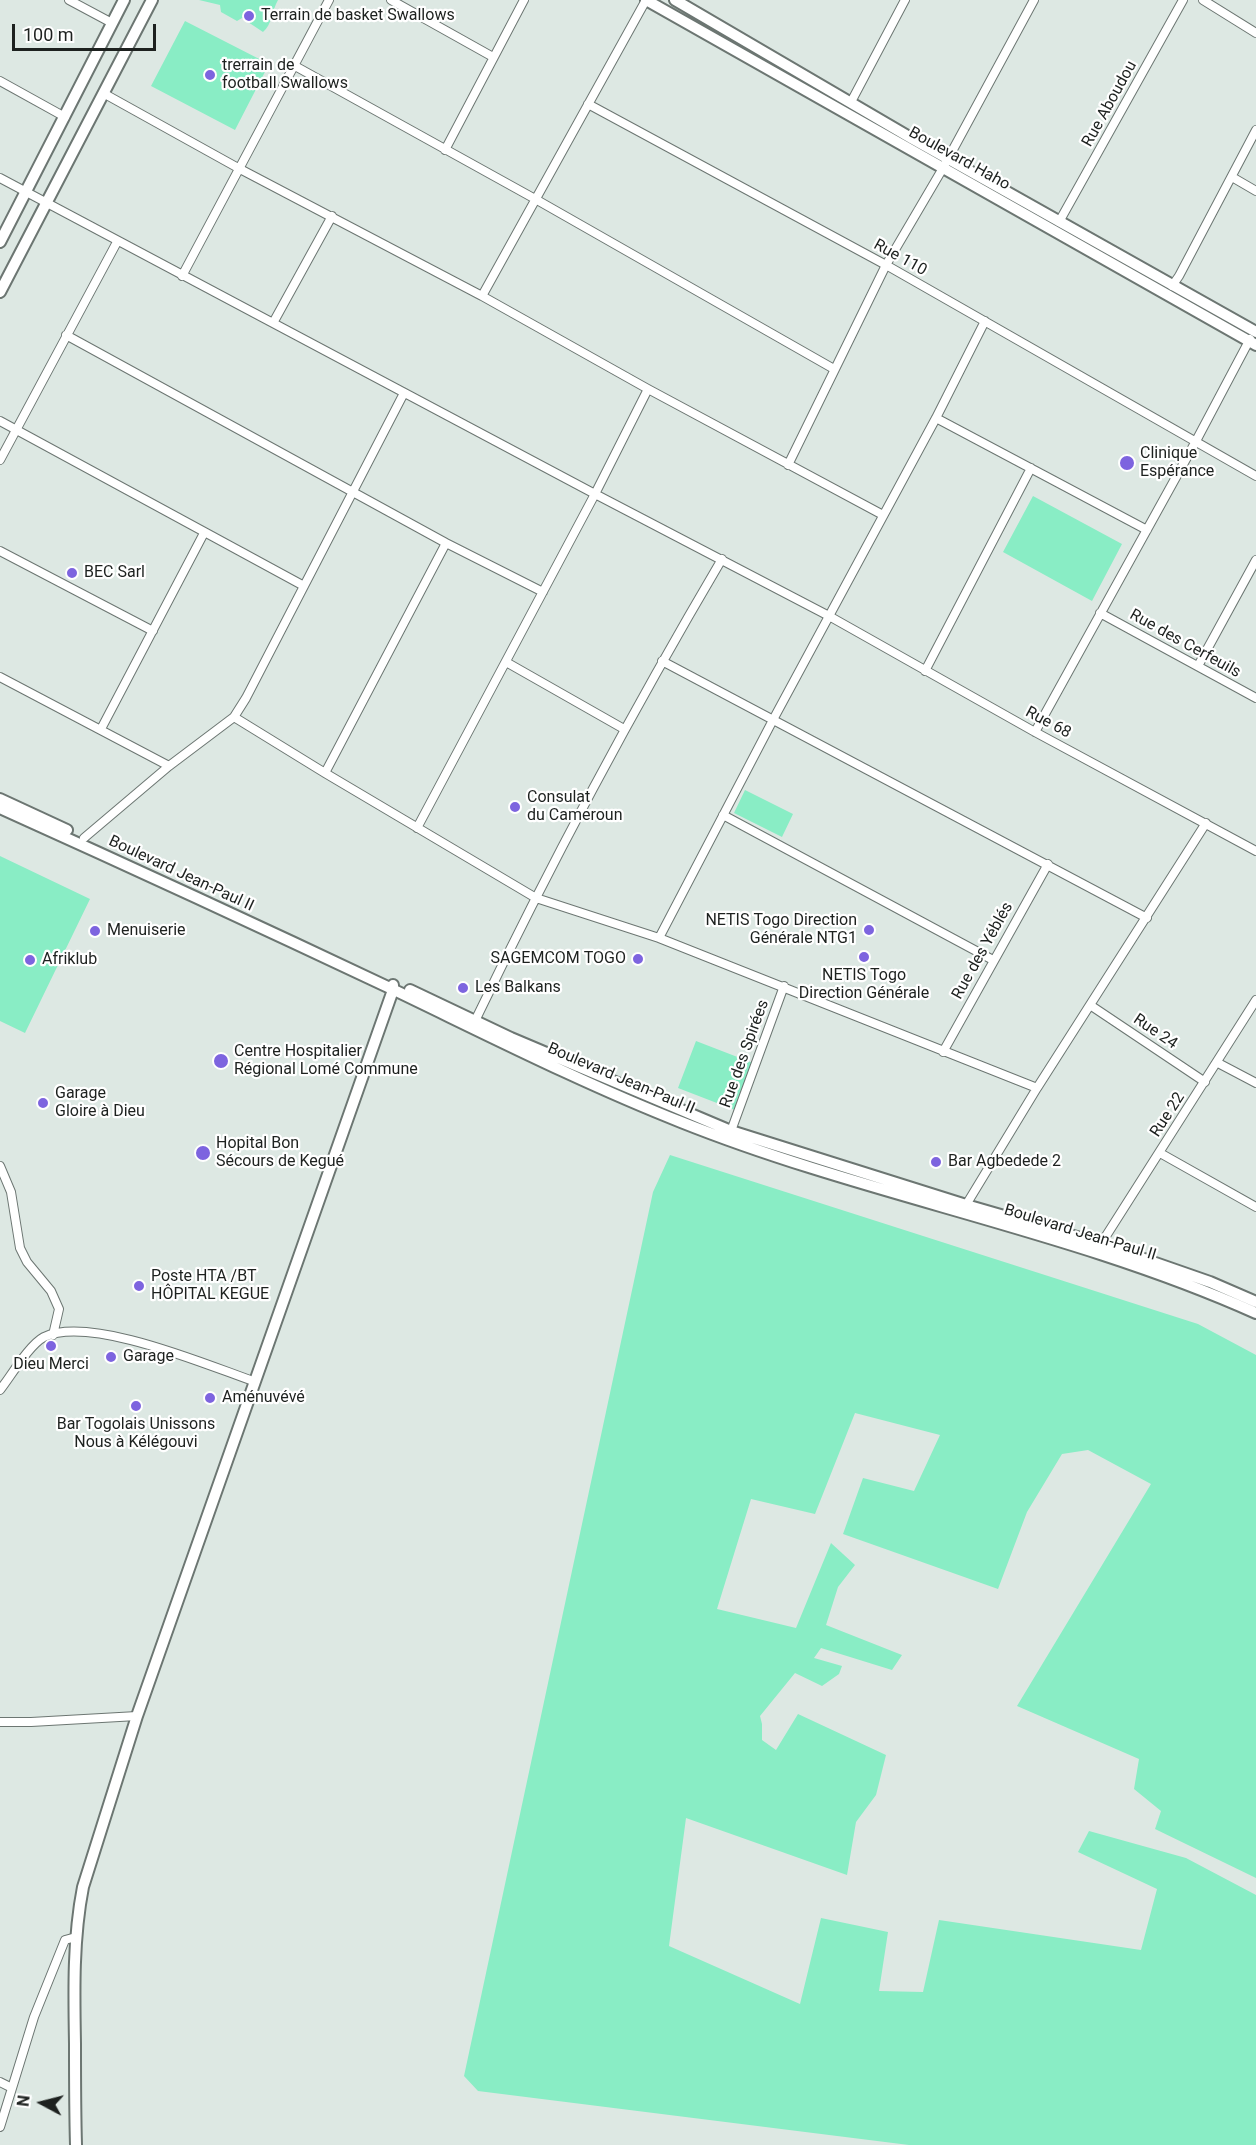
<!DOCTYPE html>
<html>
<head>
<meta charset="utf-8">
<style>
  body { margin:0 }
  #map { position:relative; width:1256px; height:2145px; overflow:hidden; background:#dde8e3; font-family:Roboto,sans-serif }
  canvas { display:block }
  .north { position:absolute; left:12px; top:2073px; width:60px; height:60px; -webkit-text-stroke:4px #fff; paint-order:stroke; rotate:277deg; font-size:16px; font-weight:700; line-height:24px; text-align:center; color:#1d211f }
  .north::after { content:''; display:block; margin:auto; width:21px; height:27px; background:#1d211f; clip-path:polygon(50% 0,100% 100%,50% 72%,0 100%) }
  .scale { position:absolute; left:12px; top:24px; width:144px; height:27px; box-sizing:border-box; border:3px solid #1d211f; border-top:0; padding-left:8px; font-size:18px; line-height:21px; white-space:nowrap; color:#1d211f; -webkit-text-stroke:4px #fff; paint-order:stroke }
</style>
</head>
<body>
<div id="map">
<canvas width="1256" height="2145"></canvas>
<div class="north">N</div>
<div class="scale">100 m</div>
</div>
<script>
const context = document.querySelector('canvas').getContext('2d');
context.lineJoin = 'round';
function fill(path, color) { context.fillStyle = color; context.fill(path, 'evenodd'); }
function stroke(path, color, width, dash) { context.strokeStyle = color; context.lineWidth = width; context.lineCap = dash ? 'butt' : 'round'; context.setLineDash(dash || []); context.stroke(path); }
function drawText(font, color, halo, rows, align = 'center') {
  context.font = font + ' Roboto,sans-serif'; context.lineWidth = 4.5; context.setLineDash([]); context.textBaseline = 'middle'; context.strokeStyle = halo; context.fillStyle = color; for (const [text, x, y, turn = 0] of rows) {
    context.save(); context.translate(x, y); context.rotate((+turn || 0) * Math.PI / 180); context.textAlign = isNaN(turn) ? turn : align; if (halo) context.strokeText(text, 0, 0); context.fillText(text, 0, 0); context.restore();
  }
}
const green = new Path2D(`
  M199,0H278C272,10 272,25 263,32L242,18L237,21L221,12L220,5Z
  M185,21L269,64L235,130L151,86Z
  M1033,496L1122,544L1092,601L1003,552Z
  M745,790L793,814L782,837L734,813Z
  M0,856L90,899L25,1033L0,1021Z
  M696,1041L753,1063L735,1110L678,1088Z
  M670,1155L1198,1324L1256,1355V1878L1155,1829L1161,1811L1134,1789L1139,1759L1017,1706L1151,1484L1088,1450L1062,1454L1027,1512L998,1589L843,1534L863,1478L914,1491L940,1435L855,1413L815,1514L751,1499L717,1609L796,1628L831,1543L855,1565L838,1587L826,1625L902,1655L892,1670L821,1648L814,1658L842,1666L839,1674L822,1686L795,1673L760,1716L762,1724V1740L776,1750L798,1714L886,1755L876,1795L856,1822L847,1875L686,1818L669,1946L800,2004L821,1918L888,1932L879,1991L923,1992L939,1920L1141,1950L1157,1889L1078,1852L1089,1831L1186,1858L1256,1895V2145H909L478,2091L464,2076L653,1192Z`);
const street = new Path2D(`
  M69,0L112,23
  M391,0L493,57
  M1203,0L1256,33
  M295,66L537,200L834,369
  M0,81L65,117
  M103,93L240,169L482,296L648,389L883,515
  M851,102L905,0
  M588,104L886,265L1256,476
  M445,150L524,0
  M1232,177L1256,191
  M0,178L595,494L829,616L1035,732L1256,851
  M1059,222L1183,0
  M182,276L329,0
  M1172,286L1179,276L1256,130
  M482,296L646,0
  M273,323L332,216
  M66,335L446,543L543,592
  M936,418L1147,530
  M0,421L304,586
  M0,460L117,242
  M788,465L886,265L943,168L1034,0
  M0,551L153,631
  M1100,613L1256,698
  M662,661L1147,918
  M506,662L624,729
  M1198,666L1256,560
  M925,671L1031,468
  M0,677L169,766
  M234,717L325,773L536,898L659,938L1037,1088
  M101,729L204,533
  M1035,732L1196,441L1250,339
  M325,773L446,543
  M723,815L993,960
  M417,828L595,494L648,389
  M84,838L169,766L234,717L246,698L404,393
  M659,938L774,718L936,418L985,321
  M1090,1005L1205,1082
  M474,1023C550,865 633,710 722,559
  M943,1052L1048,864
  M1218,1063L1256,1083
  M731,1131L784,986
  M1160,1153L1256,1207
  M0,1166L11,1192L20,1248L27,1262L51,1291L59,1309L53,1335
  M966,1205L1037,1088L1206,823
  M1099,1247L1256,1000
  M0,1390C11,1376 29,1345 44,1337C90,1315 207,1365 253,1381
  M0,1722H31L137,1716
  M0,2082L12,2088
  M0,2127L34,2017L65,1940L76,1937`);
const secondary = new Path2D(`
  M646,0L1256,345
  M675,0L911,138L1256,332
  M0,242L124,0
  M0,292L152,0
  M0,799L67,830
  M0,808C131,867 261,927 390,988C486,1034 582,1083 681,1122C869,1197 1071,1230 1256,1313
  M410,990L511,1038L731,1131L966,1205L1101,1244L1210,1282L1256,1302
  M76,2145C75,2111 75,2077 75,2043C74,1991 73,1938 83,1887L137,1716L393,990V985`);
const markers = [
  [249,16,6,"#7d64df"],
  [210,75,6,"#7d64df"],
  [1127,463,8,"#7d64df"],
  [72,573,6,"#7d64df"],
  [515,807,6,"#7d64df"],
  [869,930,6,"#7d64df"],
  [95,931,6,"#7d64df"],
  [864,957,6,"#7d64df"],
  [638,959,6,"#7d64df"],
  [30,960,6,"#7d64df"],
  [463,988,6,"#7d64df"],
  [221,1061,8,"#7d64df"],
  [43,1103,6,"#7d64df"],
  [203,1153,8,"#7d64df"],
  [936,1162,6,"#7d64df"],
  [139,1286,6,"#7d64df"],
  [51,1346,6,"#7d64df"],
  [111,1357,6,"#7d64df"],
  [210,1398,6,"#7d64df"],
  [136,1406,6,"#7d64df"]
];
const poiNames = [
  ["Terrain de basket Swallows",261,16],
  ["trerrain de",222,66],
  ["football Swallows",222,84],
  ["Clinique",1140,454],
  ["Espérance",1140,472],
  ["BEC Sarl",84,573],
  ["Consulat",527,798],
  ["du Cameroun",527,816],
  ["NETIS Togo Direction",857,921,"right"],
  ["Générale NTG1",857,939,"right"],
  ["Menuiserie",107,931],
  ["SAGEMCOM TOGO",626,959,"right"],
  ["Afriklub",42,960],
  ["NETIS Togo",864,976,"center"],
  ["Direction Générale",864,994,"center"],
  ["Les Balkans",475,988],
  ["Centre Hospitalier",234,1052],
  ["Régional Lomé Commune",234,1070],
  ["Garage",55,1094],
  ["Gloire à Dieu",55,1112],
  ["Hopital Bon",216,1144],
  ["Sécours de Kegué",216,1162],
  ["Bar Agbedede 2",948,1162],
  ["Poste HTA /BT",151,1277],
  ["HÔPITAL KEGUE",151,1295],
  ["Garage",123,1357],
  ["Dieu Merci",51,1365,"center"],
  ["Aménuvévé",222,1398],
  ["Bar Togolais Unissons",136,1425,"center"],
  ["Nous à Kélégouvi",136,1443,"center"]
];
const streetNames = [
  ["Rue Aboudou",1110,104,-61],
  ["Boulevard Haho",959,159,29],
  ["Rue 110",900,258,29],
  ["Rue des Cerfeuils",1185,644,29],
  ["Rue 68",1048,723,28],
  ["Boulevard Jean-Paul II",181,874,25],
  ["Rue des Yéblés",983,951,-61],
  ["Rue 24",1155,1032,34],
  ["Rue des Spirées",745,1054,-70],
  ["Boulevard Jean-Paul II",621,1079,23],
  ["Rue 22",1168,1115,-57],
  ["Boulevard Jean-Paul II",1080,1233,17]
];
fill(green, '#89edc5');
stroke(street, '#6c7672', 10);
stroke(secondary, '#6c7672', 14);
stroke(street, '#fff', 8);
stroke(secondary, '#fff', 10);
for (const [x, y, r, color] of markers) { const dot = new Path2D(); dot.arc(x, y, r, 0, 2 * Math.PI); context.fillStyle = color; context.fill(dot); stroke(dot, '#fff', 2); }
drawText('16px', '#1d211f', '#fff', poiNames, 'left');
drawText('16px', '#1d211f', '#fff', streetNames);
</script>
</body>
</html>
